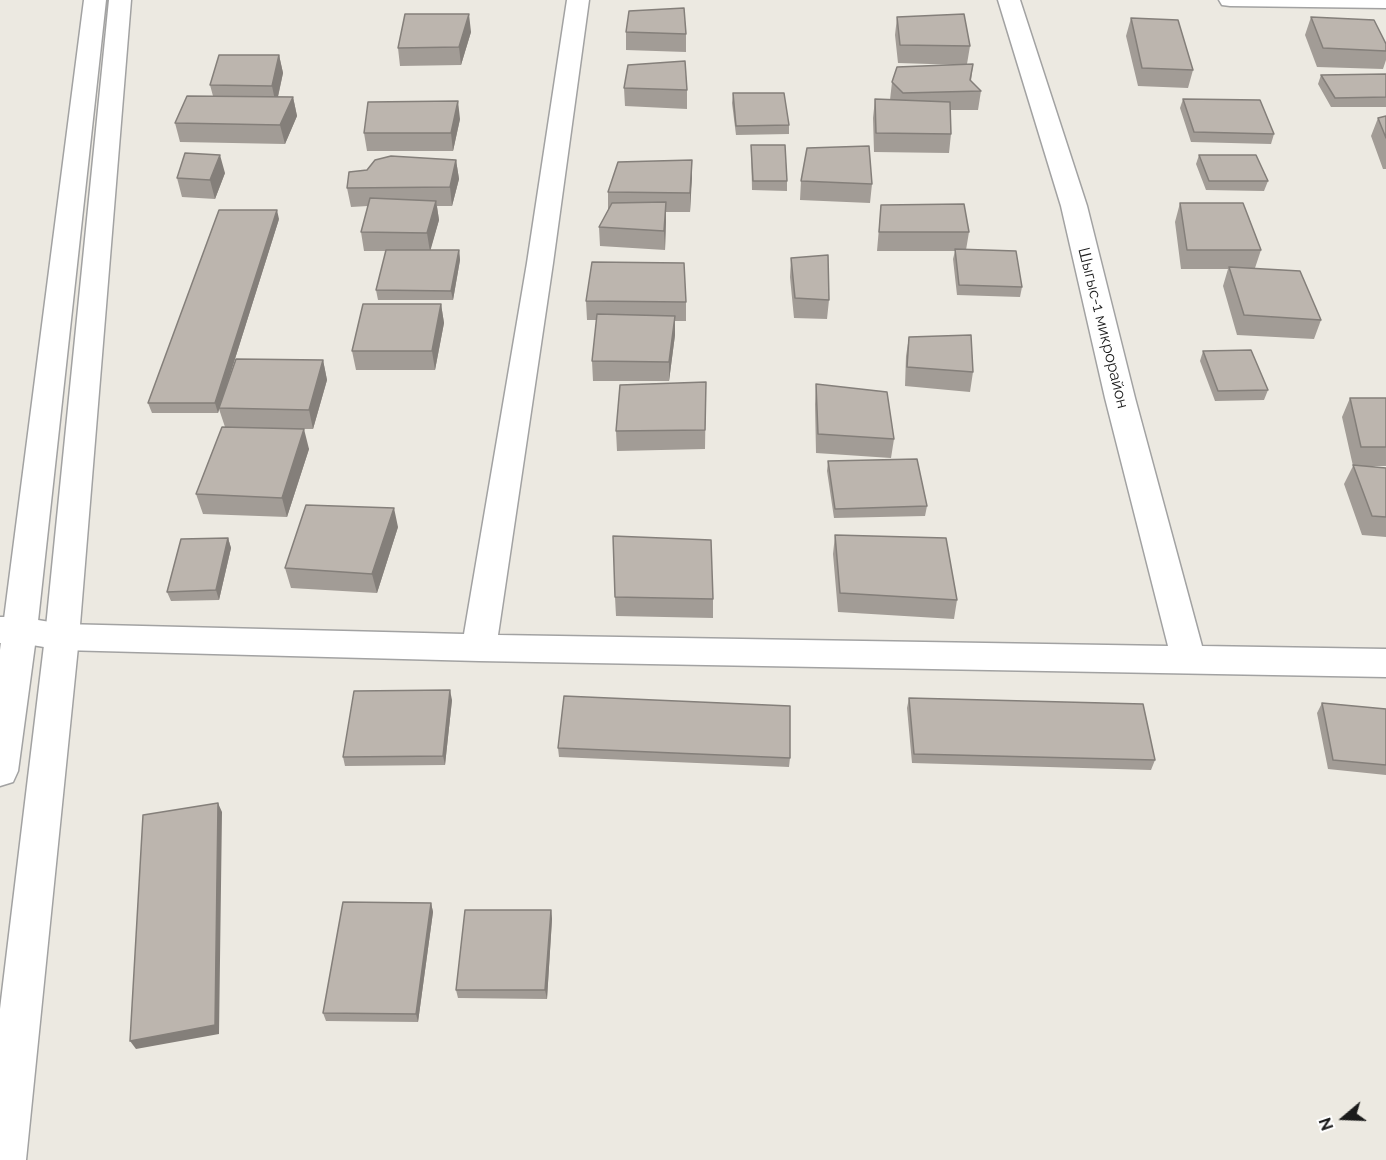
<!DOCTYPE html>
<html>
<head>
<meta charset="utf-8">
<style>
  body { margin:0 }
  #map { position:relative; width:1386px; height:1160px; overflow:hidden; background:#ece9e1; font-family:Raleway,sans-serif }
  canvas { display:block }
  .north { position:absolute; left:1314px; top:1088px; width:60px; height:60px; -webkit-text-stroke:4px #fff; paint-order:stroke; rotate:251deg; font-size:16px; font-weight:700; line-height:24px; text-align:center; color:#1b1b1b }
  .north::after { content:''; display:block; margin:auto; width:21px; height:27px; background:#1b1b1b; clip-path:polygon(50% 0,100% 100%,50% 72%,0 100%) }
</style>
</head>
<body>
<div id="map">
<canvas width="1386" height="1160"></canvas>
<div class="north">N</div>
</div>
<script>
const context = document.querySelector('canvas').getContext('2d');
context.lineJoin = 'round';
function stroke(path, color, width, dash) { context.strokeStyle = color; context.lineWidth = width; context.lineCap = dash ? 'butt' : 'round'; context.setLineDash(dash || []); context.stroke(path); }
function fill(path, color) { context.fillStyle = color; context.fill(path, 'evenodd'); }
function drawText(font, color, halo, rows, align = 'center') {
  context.font = font + ' Raleway,sans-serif'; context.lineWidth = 6; context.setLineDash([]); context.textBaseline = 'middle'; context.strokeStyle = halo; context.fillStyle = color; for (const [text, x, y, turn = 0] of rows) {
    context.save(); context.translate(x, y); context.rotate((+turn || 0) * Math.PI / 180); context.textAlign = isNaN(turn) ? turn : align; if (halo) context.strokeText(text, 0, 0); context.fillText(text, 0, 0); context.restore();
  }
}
const minor = new Path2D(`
  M567,0H589L553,263L498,635L1168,646L1105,398L1061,206L998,0H1020L1087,206L1135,398L1202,646L1386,649V677L479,661L62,650L20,643H0V617H20L62,624L464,634L527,263Z
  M1219,0H1386V8L1230,6L1222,5Z`);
const tertiary = new Path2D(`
  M84,0H106L37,630L18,771L13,782L0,786V650Z
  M109,0H131L79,637L26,1160H0V1009L45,637Z`);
const wall = new Path2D(`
  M897,17L970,46L967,64H973L971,81L981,91L978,110H950L951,134L949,153L874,152L873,118L875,99L890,100L892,82L962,65L898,63L895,35Z
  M1311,17L1386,44V60L1383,69L1317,67L1305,35Z
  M1131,18L1193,70L1188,88L1138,86L1126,36Z
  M471,32L461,65L400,66L398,48Z
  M626,32L686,34V52L626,50Z
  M279,55L283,73L278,97H293L297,116L285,144L180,142L175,123L213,96L210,85Z
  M1386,74V107H1331L1318,84L1321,75Z
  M624,88L687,90V109L625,106Z
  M733,93L789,125V134L736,135L732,103Z
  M1183,99L1274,134L1271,144L1191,142L1180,108Z
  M1386,116V169H1383L1371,136L1378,118Z
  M460,119L453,151H367L364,133Z
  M751,145L787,181V191L752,190Z
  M1199,155L1268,181L1264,191L1206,190L1196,164Z
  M456,160L459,179L452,206H437L439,220L430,250H459L460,260L453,300H378L376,290L386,251H364L361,232L368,206L351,207L347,188L367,170Z
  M692,160L690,212H666L665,250L600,246L599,227L608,210V192Z
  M225,173L215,199L182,197L177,178Z
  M801,181L872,184L870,203L800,200Z
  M1180,203L1261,250L1255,268L1321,320L1314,339L1237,335L1223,286L1228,269H1181L1175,222Z
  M881,205L969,232L966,250L1022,287L1020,297L957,295L953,259L955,251H877Z
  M279,219L222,400L323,360L327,380L313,429H294L309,449L287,517L203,514L196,494L225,427L219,409L218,413H152L148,403Z
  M791,258L829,300L827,319L794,318L790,277Z
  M586,301L686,302V321H675V335L669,381H593L592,361L597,320H587Z
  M441,304L444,323L435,370H356L352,351Z
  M909,337L973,372L970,392L905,386L906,356Z
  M1203,351L1268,390L1264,400L1215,401L1200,361Z
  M706,382L705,449L617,451L616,431Z
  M816,384L894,439L891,458L816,453L815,404Z
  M1350,398H1386V466H1365L1386,468V537L1362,535L1344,484L1353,466L1342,417Z
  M828,461L927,506L925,516L834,518L827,471Z
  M398,527L377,593L291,588L285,568Z
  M835,535L957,600L954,619L838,612L833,554Z
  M228,538L231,548L219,600L171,601L167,592Z
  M615,597L713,599V618L616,616Z
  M909,698L1155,760L1151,770L912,763L907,708Z
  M452,700L445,765L345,766L343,757Z
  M1322,703L1386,709V775L1328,769L1317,713Z
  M558,748L790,758L789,767L559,757Z
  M431,903L433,912L418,1022L326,1021L323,1013Z
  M551,910L552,919L547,999L458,998L456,990Z`);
const shadedWall = new Path2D(`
  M469,14L471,32L461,65L459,47Z
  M279,55L283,73L276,105L272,86Z
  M293,97L297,116L285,144L280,125Z
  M458,101L460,119L453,151L451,133Z
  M220,155L225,173L215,199L210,180Z
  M456,160L459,179L452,206L450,187Z
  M692,160V178L690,212V193Z
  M436,201L439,220L430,252L427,233Z
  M666,202V221L665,250L664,231Z
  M277,210L279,219L218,413L215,403Z
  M459,250L460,260L453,300L451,291Z
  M441,304L444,323L435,370L432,351Z
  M675,316V335L669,381V362Z
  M323,360L327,380L313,429L309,410Z
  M304,429L309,449L287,517L282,498Z
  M394,508L398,527L377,593L372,574Z
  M228,538L231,548L219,600L216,590Z
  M450,690L452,700L445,765L443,756Z
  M218,803L222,812L219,1034L136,1049L130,1041Z
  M431,903L433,912L418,1022L416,1014Z
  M551,910L552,919L547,999L545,990Z`);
const building = new Path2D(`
  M684,8L686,34L626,32L629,11Z
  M405,14H469L459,47L398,48Z
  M964,14L970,46L900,45L897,17Z
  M1311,17L1374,20L1386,44V51L1323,48Z
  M1131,18L1178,20L1193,70L1142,68Z
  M219,55H279L272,86L210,85Z
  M685,61L687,90L624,88L628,65Z
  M973,64L970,80L981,91L903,93L892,82L897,67Z
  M1386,74V97L1335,98L1321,75Z
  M733,93H784L789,125L736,126Z
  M187,96L293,97L280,125L175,123Z
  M875,99L950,102L951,134L876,133Z
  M1183,99L1260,100L1274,134L1194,132Z
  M458,101L451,133H364L368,102Z
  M1386,116V138L1378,118Z
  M751,145H785L787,181H753Z
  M869,146L872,184L801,181L807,148Z
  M185,153L220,155L210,180L177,178Z
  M1199,155H1256L1268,181H1209Z
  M391,156L456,160L450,187L347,188L349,172L367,170L375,160Z
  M692,160L690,193L608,192L618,162Z
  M370,198L436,201L427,233L361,232Z
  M666,202L664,231L599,227L612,203Z
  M1180,203H1243L1261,250H1187Z
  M964,204L969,232H879L881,205Z
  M219,210H277L215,403H148Z
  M955,249L1016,251L1022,287L959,285Z
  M386,250H459L451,291L376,290Z
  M828,255L829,300L795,298L791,258Z
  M592,262L684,263L686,302L586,301Z
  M1229,267L1300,271L1321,320L1244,315Z
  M363,304H441L432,351H352Z
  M597,314L675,316L669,362L592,361Z
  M971,335L973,372L907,367L909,337Z
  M1251,350L1268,390L1218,391L1203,351Z
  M236,359L323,360L309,410L219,408Z
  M706,382L705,430L616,431L620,385Z
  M816,384L887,392L894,439L818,434Z
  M1350,398H1386V447H1361Z
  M222,427L304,429L282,498L196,494Z
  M917,459L927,506L835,509L828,461Z
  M1353,465L1386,468V517L1372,516Z
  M306,505L394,508L372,574L285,568Z
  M835,535L946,538L957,600L840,593Z
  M613,536L711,540L713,599L615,597Z
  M228,538L216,590L167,592L181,539Z
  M450,690L443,756L343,757L354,691Z
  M564,696L790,706V758L558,748Z
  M909,698L1143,704L1155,760L914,754Z
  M1322,703L1386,709V765L1333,760Z
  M218,803L215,1025L130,1041L143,815Z
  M343,902L431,903L416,1014L323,1013Z
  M465,910H551L545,990H456Z`);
const streetNames = [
  ["Шыгыс-1 микрорайон",1103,328,76]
];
stroke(minor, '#a2a2a2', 3);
stroke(tertiary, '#a2a2a2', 3);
fill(minor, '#fff');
fill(tertiary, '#fff');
fill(wall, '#a29c96');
fill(shadedWall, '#847f7a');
fill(building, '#bcb5ae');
stroke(building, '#847f7a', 1.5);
drawText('16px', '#1b1b1b', '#fff', streetNames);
</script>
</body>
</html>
